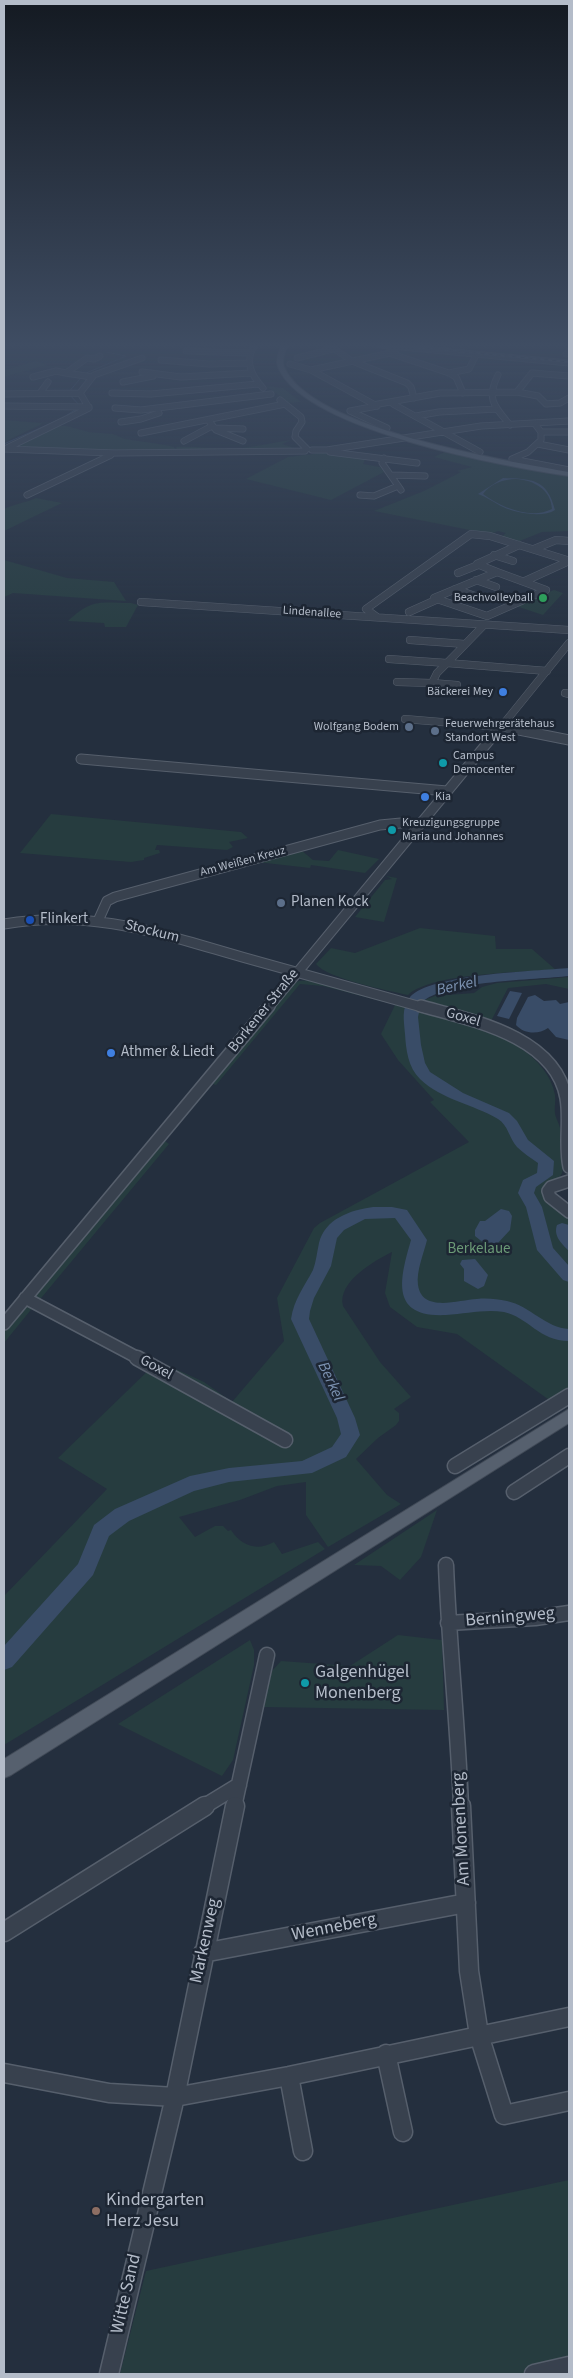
<!DOCTYPE html>
<html>
<head>
<meta charset="utf-8">
<style>
  body { margin:0 }
  #map { position:relative; width:573px; height:2378px; overflow:hidden; background:#242f3e; font-family:"Source Sans 3",sans-serif }
  canvas { display:block }
  .frame { position:absolute; inset:0; border:5px solid #b4bcc9; pointer-events:none }
</style>
</head>
<body>
<div id="map">
<canvas width="573" height="2378"></canvas>
<div class="frame"></div>
</div>
<script>
const context = document.querySelector('canvas').getContext('2d');
context.lineJoin = 'round';
function fill(path, color) { context.fillStyle = color; context.fill(path, 'evenodd'); }
function stroke(path, color, width, dash) { context.strokeStyle = color; context.lineWidth = width; context.lineCap = dash ? 'butt' : 'round'; context.setLineDash(dash || []); context.stroke(path); }
function drawText(font, color, halo, rows, align = 'center') {
  context.font = font + ' "Source Sans 3",sans-serif'; context.lineWidth = 5; context.setLineDash([]); context.textBaseline = 'middle'; context.strokeStyle = halo; context.fillStyle = color; for (const [text, x, y, turn = 0] of rows) {
    context.save(); context.translate(x, y); context.rotate((+turn || 0) * Math.PI / 180); context.textAlign = isNaN(turn) ? turn : align; if (halo) context.strokeText(text, 0, 0); context.fillText(text, 0, 0); context.restore();
  }
}
const green = new Path2D(`
  M36,361L47,365L4,377V370Z
  M266,386L283,388L301,402L289,403Z
  M4,420L41,423L42,424L4,442Z
  M54,426H67L89,432L113,434L125,439L165,445L174,447L176,450H94L15,446Z
  M291,440L282,444L297,449L177,450L176,447C194,446 212,449 230,449C251,448 270,443 291,440Z
  M447,451L569,476V531L542,532L517,542L501,537L506,533L498,531L490,534L374,511L424,491L461,472L457,471L472,467L434,457Z
  M322,453L366,457L363,464L380,467L384,472L331,500L246,479L288,457Z
  M36,498L62,503L4,531V509C14,504 25,503 36,498Z
  M4,560L67,578L114,582L126,601L13,593L4,597Z
  M554,590L563,593L543,615L516,606Z
  M131,603L138,605L126,627H105L104,623L68,621C93,598 100,603 131,603Z
  M51,814L241,832L248,838L229,842L233,847L227,850L157,845L155,850H159L160,853L144,858V860L131,862L20,853Z
  M301,850L313,860L329,861L338,850L379,859L365,873L311,865L310,868L257,862Z
  M386,876L397,878L384,922L355,917L385,880L392,879Z
  M420,928L495,936L496,949H532L556,970C523,972 431,973 408,995C389,991 326,978 316,964L331,948L355,953Z
  M569,977V989L546,984L508,988L490,1023L478,1017L422,1001L435,996L474,993L482,987L497,983Z
  M311,980L392,1004L323,986L300,984L216,1085L213,1084L165,1141L169,1144L37,1303L33,1296L293,984L299,981Z
  M396,1003L416,1008L418,1012C434,1017 450,1019 466,1023C500,1033 548,1056 555,1095C556,1101 554,1108 555,1114C556,1119 559,1123 560,1128C561,1133 560,1139 560,1144C560,1175 573,1169 543,1189L569,1215V1391L552,1402L457,1334L417,1327L390,1307L385,1293L392,1252C374,1261 337,1282 343,1306L380,1362L411,1397L394,1409L399,1413V1421L396,1425L378,1438L356,1459L387,1495L401,1504L328,1547L306,1515V1482L277,1486L240,1500L179,1517L195,1537L215,1526H223L228,1531L231,1530C241,1545 256,1552 274,1542L282,1554L318,1542L325,1549L4,1745V1596L107,1489L58,1458L158,1361L204,1382L232,1402L284,1341L277,1298L314,1228L320,1223L469,1142L430,1102L434,1100L398,1060L381,1034Z
  M31,1306H34L4,1343V1331L24,1307Z
  M437,1510L421,1557L400,1580L381,1566L354,1565Z
  M398,1635L442,1640L444,1710L263,1707L272,1671L281,1661L350,1666Z
  M250,1640L254,1650V1665L233,1760L222,1776L118,1724Z
  M569,2180V2374H120L146,2271Z`);
const water = new Path2D(`
  M503,478C531,479 547,478 555,510C543,518 516,513 503,507C495,503 487,497 478,494ZM516,479C533,480 551,489 552,509C531,520 500,507 483,494C490,484 504,479 516,479Z
  M510,991L522,993L509,1019L497,1016Z
  M535,995L544,1001L556,1000L560,1004L569,1002V1040L556,1037L548,1028C538,1035 524,1034 516,1025L517,1018L528,997Z
  M501,1209L509,1211L512,1216L510,1230L497,1244H485L475,1236V1230L480,1221H485Z
  M562,1223L569,1225V1251C562,1244 553,1236 557,1225Z
  M475,1259L488,1275L484,1286L478,1289L464,1281V1269L460,1264L462,1260Z`);
const stream = new Path2D(`
  M80,406L68,393L84,374L126,356L106,352
  M67,415L78,408
  M4,444L56,421`);
const river = new Path2D(`
  M569,968V976C535,980 445,980 421,1003L418,1017L421,1045L425,1063L430,1072L463,1093L509,1113L517,1121L528,1140L554,1161L553,1175L536,1187L534,1193L542,1207L553,1248L569,1266V1282L563,1280L537,1250L526,1207L518,1193L523,1180L537,1173L538,1163C531,1158 523,1153 517,1147C509,1138 508,1125 498,1119C473,1104 442,1100 420,1079C408,1067 406,1050 405,1034C404,1020 401,1009 410,997C430,974 537,971 569,968Z
  M373,1207H392L407,1210L427,1240C424,1253 416,1271 418,1285C422,1313 458,1300 477,1299C487,1298 497,1299 507,1301C530,1306 546,1328 569,1329V1341C539,1341 528,1317 504,1312C484,1309 466,1314 446,1315C389,1318 400,1278 411,1240L395,1218L365,1219L344,1230L337,1238L331,1266L314,1298L310,1311L309,1319L355,1418L360,1435L346,1457L312,1473L229,1482L194,1491L129,1521L109,1536L93,1575L12,1667L4,1670V1646L78,1564L94,1525L115,1509L190,1476L229,1468L302,1461L332,1447L341,1434L337,1418L291,1319C294,1299 304,1287 313,1270C316,1262 317,1252 319,1243C325,1219 350,1210 373,1207Z`);
const minorFar5 = new Path2D(`
  M255,345C244,361 251,375 263,388
  M329,345L352,361L407,383L411,387L414,398
  M380,345L569,363
  M186,351L248,353
  M389,353L449,373L456,377L463,393
  M566,354L569,351
  M297,358L333,349
  M161,360L209,364L248,363
  M290,364L311,370L377,406
  M311,370L395,352L398,347
  M142,372L181,377L251,373
  M449,373L469,369L476,355
  M498,375C486,399 494,406 510,425
  M33,377L56,371L66,373
  M92,377L66,373L87,358L94,359L100,356
  M123,382L153,376
  M517,392L532,373L569,376
  M40,393L48,382
  M112,393L151,394L258,384
  M4,394L80,393
  M280,400L301,417L302,422L296,431L295,437L307,449
  M393,404L480,452
  M373,405L440,393L517,392L538,396L546,404L560,403L569,398
  M4,406L89,407
  M377,406L350,411L387,428
  M115,408L141,410L271,394
  M416,416L439,412L497,409
  M209,421L216,430L243,441
  M121,422L141,419L159,413
  M215,428L243,429
  M541,432H569
  M141,433L285,404
  M184,441L212,426
  M538,444L569,450
  M7,448L89,408L80,393L94,375L142,358
  M4,449L114,453L305,451
  M312,450H327L481,426L569,421
  M330,452L417,463
  M384,458L382,463L401,490
  M512,459L569,470
  M512,459L528,452L541,440V432L535,424
  M391,475L425,476
  M27,495L111,455
  M360,495L374,496L398,486`);
const minorFar4 = new Path2D(`
  M534,549L556,540L569,541
  M494,555L513,561
  M497,572L477,564L519,545
  M497,572L546,590L487,616L434,598Z
  M458,573L478,565
  M476,580L496,587
  M525,581L569,561
  M455,589L475,596
  M141,602L569,630
  M409,612L438,599
  M377,617L366,609L471,534L490,536L567,560
  M410,640L465,644
  M389,659L447,663L484,625
  M397,682L432,683
  M457,685L432,683L437,673L447,663L547,671
  M565,693L569,694
  M405,719L501,727L525,732
  M497,732L569,643`);
const minorFar3 = new Path2D(`
  M519,730L569,740
  M81,759L447,791
  M98,921L107,901L115,897L380,825L401,823
  M4,924C93,909 158,933 242,957C303,974 364,991 425,1008
  M268,1008L498,730`);
const minorFar2 = new Path2D(`
  M421,1006C471,1020 555,1036 566,1098C570,1121 564,1144 569,1167
  M569,1181L551,1187L548,1191L550,1197L569,1212
  M25,1298L140,1359
  M4,1324L269,1006`);
const minorFar1 = new Path2D(`
  M137,1358L285,1440
  M455,1466L569,1396
  M514,1492L569,1456
  M446,1565C449,1646 458,1726 461,1807
  M448,1623L535,1618L569,1613
  M203,1807L239,1785
  M234,1807L267,1655`);
const minor = new Path2D(`
  M461,1806L469,1971L479,2035L504,2115L569,2101
  M4,1932L205,1806
  M203,1953L466,1903
  M386,2054L403,2132
  M4,2073L109,2093L175,2097L289,2076L569,2017
  M289,2076L303,2151
  M109,2374L175,2097L235,1806
  M534,2374L569,2366`);
const major = new Path2D(`
  M282,345H288C285,351 281,360 284,367C310,429 507,461 569,472V476C506,467 303,430 278,367C275,360 279,351 282,345Z
  M569,1409V1423L11,1775L4,1778V1759Z`);
const rail = new Path2D(`
  M393,345L569,362`);
const markers = [
  [543,598,5,"#2e9e5b"],
  [503,692,5,"#3f7fe0"],
  [409,727,5,"#5c6f8a"],
  [435,731,5,"#5c6f8a"],
  [443,763,5,"#0f9aa8"],
  [425,797,5,"#3f7fe0"],
  [392,830,5,"#0f9aa8"],
  [281,903,5,"#5c6f8a"],
  [30,920,5,"#1a4fb4"],
  [111,1053,5,"#3f7fe0"],
  [305,1683,5,"#0f9aa8"],
  [96,2211,5,"#8d6e63"]
];
const farPoinames = [
  ["Beachvolleyball",533,598,"right"],
  ["Bäckerei Mey",493,692,"right"],
  ["Feuerwehrgerätehaus",445,724],
  ["Standort West",445,738],
  ["Wolfgang Bodem",399,727,"right"],
  ["Campus",453,756],
  ["Democenter",453,770],
  ["Kia",435,797],
  ["Kreuzigungsgruppe",402,823],
  ["Maria und Johannes",402,837]
];
const farStreetnames = [
  ["Lindenallee",312,613,4],
  ["Am Weißen Kreuz",243,862,-15]
];
const poiNames = [
  ["Planen Kock",291,903],
  ["Flinkert",40,920],
  ["Athmer & Liedt",121,1053]
];
const streetNames = [
  ["Stockum",152,932,14],
  ["Borkener Straße",264,1011,-51],
  ["Goxel",463,1018,16],
  ["Goxel",156,1368,29]
];
const parkNames = [
  ["Berkelaue",479,1250]
];
const waterNames = [
  ["Berkel",457,987,-13],
  ["Berkel",330,1382,65]
];
const nearStreetnames = [
  ["Berningweg",510,1618,-5],
  ["Am Monenberg",462,1829,-93],
  ["Wenneberg",334,1928,-11],
  ["Markenweg",206,1941,-78],
  ["Witte Sand",127,2294,-77]
];
const nearPoinames = [
  ["Galgenhügel",315,1673],
  ["Monenberg",315,1694],
  ["Kindergarten",106,2201],
  ["Herz Jesu",106,2222]
];
fill(green, '#263c3f');
fill(water, '#394c67');
stroke(stream, '#394c67', 1);
fill(river, '#394c67');
stroke(minorFar5, '#565f6c', 7);
stroke(minorFar4, '#565f6c', 8);
stroke(minorFar3, '#565f6c', 11);
stroke(minorFar2, '#565f6c', 14);
stroke(minorFar1, '#565f6c', 17);
stroke(minor, '#565f6c', 21);
stroke(major, '#414a57', 2);
stroke(minorFar5, '#38414e', 5.5);
stroke(minorFar4, '#38414e', 7);
stroke(minorFar3, '#38414e', 9);
stroke(minorFar2, '#38414e', 11);
stroke(minorFar1, '#38414e', 14);
stroke(minor, '#38414e', 18);
fill(major, '#56606e');
stroke(rail, '#5a6575', 2);
stroke(rail, '#1d2633', 1, [4]);
const sky = context.createLinearGradient(0, 0, 0, 678);
sky.addColorStop(0, '#141a22');
sky.addColorStop(0.51, '#3f4d63');
sky.addColorStop(1, '#3f4d6300');
context.fillStyle = sky;
context.fillRect(0, 0, 573, 678);
for (const [x, y, r, color] of markers) { const dot = new Path2D(); dot.arc(x, y, r, 0, 2 * Math.PI); context.fillStyle = color; context.fill(dot); stroke(dot, '#1d2633', 2); }
drawText('12px', '#b4bcc9', '#1d2633', farPoinames, 'left');
drawText('12px', '#b4bcc9', '#1d2633', farStreetnames);
drawText('15px', '#b4bcc9', '#1d2633', poiNames, 'left');
drawText('15px', '#b4bcc9', '#1d2633', streetNames);
drawText('15px', '#6b9a76', '#1d2633', parkNames);
drawText('italic 16px', '#7c92b1', '#1d2633', waterNames);
drawText('18px', '#b4bcc9', '#1d2633', nearStreetnames);
drawText('18px', '#b4bcc9', '#1d2633', nearPoinames, 'left');
</script>
</body>
</html>
